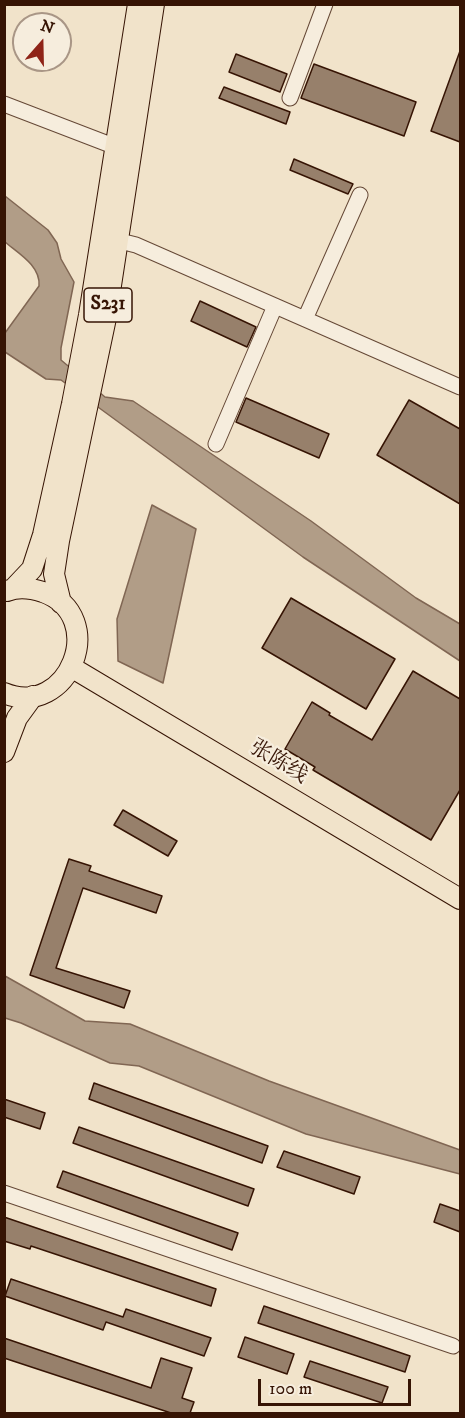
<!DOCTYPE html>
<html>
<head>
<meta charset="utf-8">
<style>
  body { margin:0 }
  #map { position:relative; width:465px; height:1418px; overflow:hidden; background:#f1e3ca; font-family:"IM FELL DW Pica",serif }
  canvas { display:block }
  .frame { position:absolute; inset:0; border:6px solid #361404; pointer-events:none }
  .north { position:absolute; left:12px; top:12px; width:60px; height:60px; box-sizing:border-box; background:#f6eddd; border:2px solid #a99686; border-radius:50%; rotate:20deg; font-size:16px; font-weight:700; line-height:24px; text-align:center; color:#361404 }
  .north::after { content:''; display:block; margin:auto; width:21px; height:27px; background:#8f2418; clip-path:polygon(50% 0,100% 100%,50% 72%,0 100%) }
  .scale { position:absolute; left:258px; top:1379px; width:153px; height:27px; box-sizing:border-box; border:3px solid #361404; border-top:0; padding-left:8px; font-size:18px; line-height:21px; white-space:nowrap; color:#361404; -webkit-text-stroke:4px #f6eddd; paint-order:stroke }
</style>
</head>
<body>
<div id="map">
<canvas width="465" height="1418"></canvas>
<div class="frame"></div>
<div class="north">N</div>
<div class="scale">100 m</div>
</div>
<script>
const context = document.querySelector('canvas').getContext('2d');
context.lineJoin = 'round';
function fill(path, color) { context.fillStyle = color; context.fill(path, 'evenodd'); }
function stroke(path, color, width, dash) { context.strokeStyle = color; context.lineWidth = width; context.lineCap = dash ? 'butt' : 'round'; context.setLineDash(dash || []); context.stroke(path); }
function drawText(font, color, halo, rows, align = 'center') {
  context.font = font + ' "IM FELL DW Pica","Noto Serif SC",serif'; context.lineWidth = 4.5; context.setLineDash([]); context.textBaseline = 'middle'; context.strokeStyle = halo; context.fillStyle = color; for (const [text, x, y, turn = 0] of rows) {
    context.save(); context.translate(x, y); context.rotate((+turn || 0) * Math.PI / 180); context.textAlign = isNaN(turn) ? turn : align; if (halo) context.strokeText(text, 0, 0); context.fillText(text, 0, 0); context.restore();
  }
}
const water = new Path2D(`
  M5,196L48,230L57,243L61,259L74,282L61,348V360L105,397L133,401L311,521L416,598L460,624V661L303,557L61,380L46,379L5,352V333L39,286C41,266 18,253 5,242Z
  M152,505L196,529L163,683L118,661L117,619Z
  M5,976L85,1021L130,1024L269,1081L460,1150V1174L306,1134L139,1066L110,1063L21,1023L5,1018Z`);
const building = new Path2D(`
  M460,51V142L431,131Z
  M236,54L287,74L280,92L229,72Z
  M314,64L416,102L404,136L301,98Z
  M224,87L290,112L286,124L219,98Z
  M294,159L353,184L348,194L290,170Z
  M200,301L256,327L247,347L191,321Z
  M246,398L329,434L319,458L236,422Z
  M409,400L460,429V504L377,455Z
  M291,598L395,659L366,709L262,648Z
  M413,671L460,699V790L431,840L313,770L315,767L285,749L312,702L330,713L329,715L372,740Z
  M123,810L177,841L168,856L114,825Z
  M69,859L91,866L89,871L162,896L156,913L83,888L56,968L130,991L124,1008L30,975Z
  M94,1083L268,1146L262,1163L89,1099Z
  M4,1099L45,1113L40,1129L4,1117Z
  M79,1127L254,1189L248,1206L73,1143Z
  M284,1151L360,1177L354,1194L277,1167Z
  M63,1171L238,1233L232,1250L57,1187Z
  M440,1204L460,1211V1232L434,1222Z
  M4,1217L216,1289L211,1306L31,1246L30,1249L4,1241Z
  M11,1279L123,1317L126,1309L211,1338L204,1356L106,1322L103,1330L5,1296Z
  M264,1306L410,1356L405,1372L258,1323Z
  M245,1337L294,1354L287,1374L238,1357Z
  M4,1338L151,1388L161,1358L192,1368L182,1398L194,1402L190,1413H171L4,1358Z
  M310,1361L388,1387L382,1403L304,1377Z`);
const minor = new Path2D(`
  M290,98L325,4
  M4,104L116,147
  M108,238L136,245L460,387
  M305,319L360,195
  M216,444L275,306
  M4,1193L453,1346`);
const major = new Path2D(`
  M14,588L32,569L43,535L72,404L89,315L138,4
  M61,603L54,574L59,541L106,318L154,4
  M71,667L460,899
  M4,693C69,720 110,616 43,592C31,588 19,586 7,591
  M4,752L17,718L33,696`);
const shields = [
  [108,305,48]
];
const shieldNames = [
  ["S231",108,305]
];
const streetNames = [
  ["张陈线",278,763,31]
];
fill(water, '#b19d87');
stroke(water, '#806653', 1.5);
fill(building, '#97806b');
stroke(building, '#361404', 1.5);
stroke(minor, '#654836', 17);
stroke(major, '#361404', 22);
stroke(minor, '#f6eddd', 15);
stroke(major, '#f1e3ca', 20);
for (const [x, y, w] of shields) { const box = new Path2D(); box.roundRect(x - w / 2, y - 17, w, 34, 4.5); context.fillStyle = '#f6eddd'; context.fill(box); stroke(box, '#361404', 1.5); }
drawText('bold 20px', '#361404', null, shieldNames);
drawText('21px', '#361404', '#f6eddd', streetNames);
</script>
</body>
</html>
